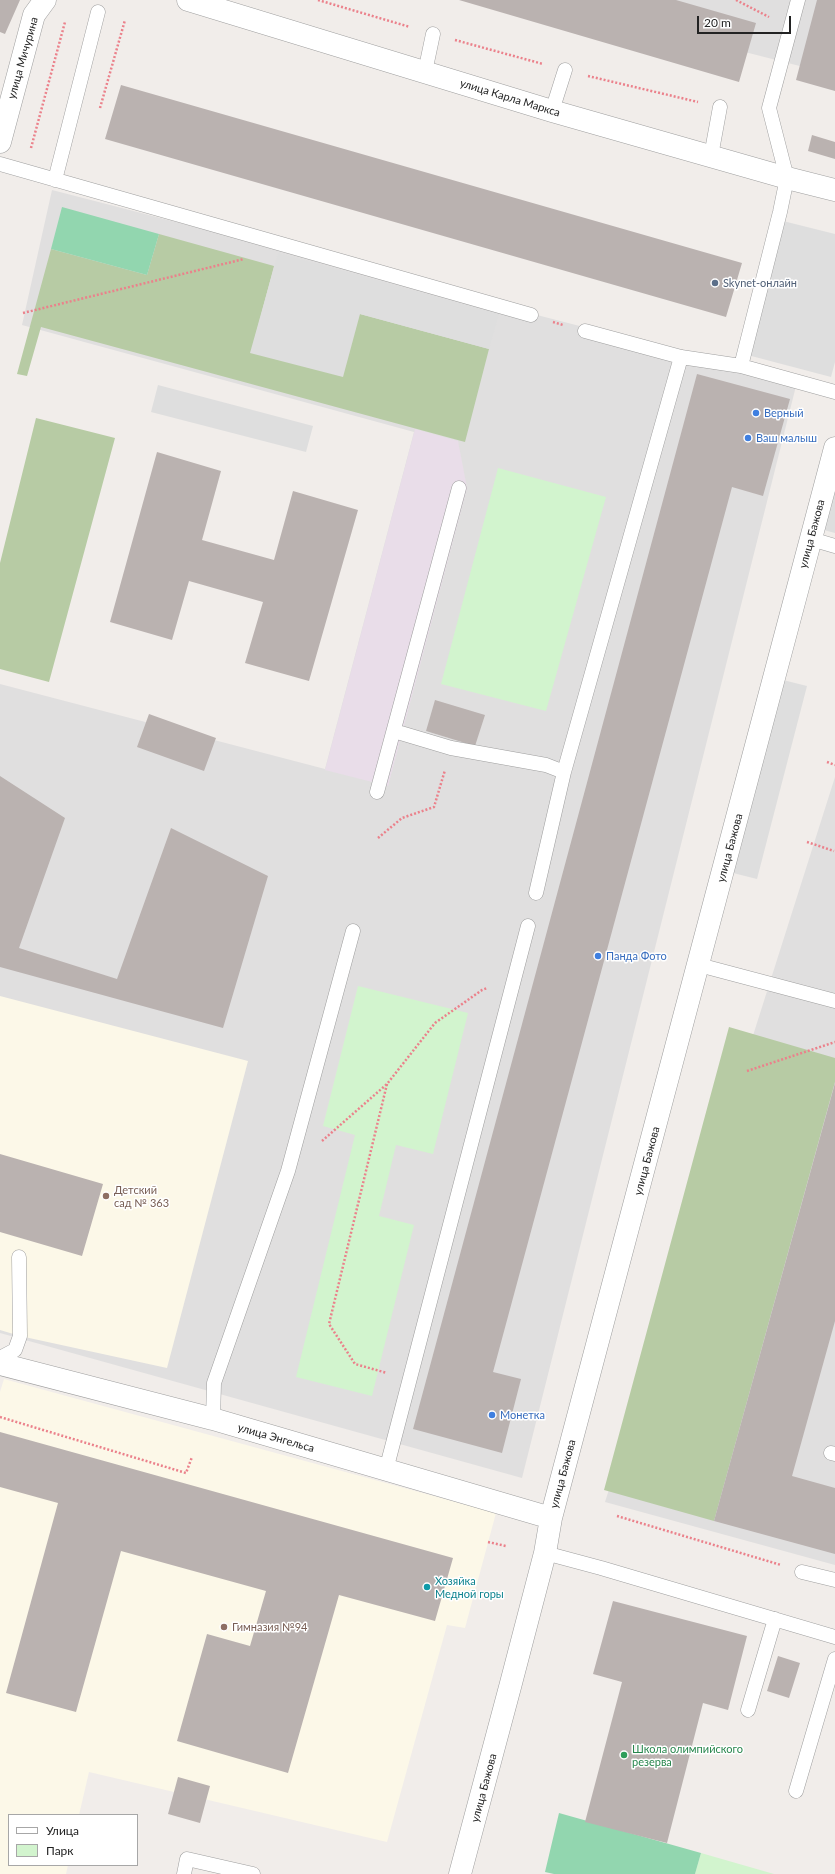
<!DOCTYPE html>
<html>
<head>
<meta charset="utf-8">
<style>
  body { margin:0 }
  #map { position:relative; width:835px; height:1874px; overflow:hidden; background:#f1edea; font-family:Lato,sans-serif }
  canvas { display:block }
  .legend { position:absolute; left:8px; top:1814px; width:130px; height:52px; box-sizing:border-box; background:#fff; border:1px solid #a7a7a7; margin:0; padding:5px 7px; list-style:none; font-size:12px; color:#222 }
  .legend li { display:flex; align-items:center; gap:8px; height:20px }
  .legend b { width:20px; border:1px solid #a7a7a7 }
  .scale { position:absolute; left:697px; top:16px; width:94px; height:18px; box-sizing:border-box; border:2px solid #222; border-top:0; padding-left:5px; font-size:12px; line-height:14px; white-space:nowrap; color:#222; -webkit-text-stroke:3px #fff; paint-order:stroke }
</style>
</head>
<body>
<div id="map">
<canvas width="835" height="1874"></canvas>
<ul class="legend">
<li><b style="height:5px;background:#fff"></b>Улица</li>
<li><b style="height:11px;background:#d2f4ce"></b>Парк</li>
</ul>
<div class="scale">20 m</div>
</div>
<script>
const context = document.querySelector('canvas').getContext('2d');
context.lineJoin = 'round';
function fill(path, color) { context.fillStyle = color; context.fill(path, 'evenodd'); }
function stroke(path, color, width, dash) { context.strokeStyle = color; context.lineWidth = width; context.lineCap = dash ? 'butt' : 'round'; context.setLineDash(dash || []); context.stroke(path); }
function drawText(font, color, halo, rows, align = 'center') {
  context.font = font + ' Lato,sans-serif'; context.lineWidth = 3; context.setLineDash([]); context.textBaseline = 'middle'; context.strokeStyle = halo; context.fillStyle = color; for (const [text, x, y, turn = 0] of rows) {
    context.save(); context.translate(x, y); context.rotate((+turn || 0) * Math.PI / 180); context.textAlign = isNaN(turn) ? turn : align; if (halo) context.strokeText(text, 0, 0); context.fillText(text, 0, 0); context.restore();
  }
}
const residential = new Path2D(`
  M541,0H835V75Z
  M52,190L797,382L522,1478L0,1333V684L325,769L414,432L22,325Z
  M835,777V1565L605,1502Z`);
const industrial = new Path2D(`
  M415,429L458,441L467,488L388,786L325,770Z`);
const education = new Path2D(`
  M0,996L248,1061L167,1368L20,1336L0,1330Z
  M4,1379L496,1513L465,1628L447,1625L387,1842L89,1772L79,1815H9V1865H68L66,1874H0V1392Z`);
const forest = new Path2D(`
  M159,234L274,266L251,353L360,314L489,349L465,442L41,327L27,376L17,374L51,249L147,275Z
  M36,418L115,438L49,682L0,669V563Z
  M729,1027L835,1058V1082L714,1521L604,1490Z`);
const park = new Path2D(`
  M498,468L606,497L546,711L441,684Z
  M358,986L468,1013L433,1154L396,1145L379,1216L414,1225L372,1396L296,1377L355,1135L323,1126Z
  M701,1853L774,1874H695Z`);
const pitch = new Path2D(`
  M62,207L159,234L147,275L51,249Z
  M559,1813L701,1853L695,1874H554L545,1872Z`);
const parking = new Path2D(`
  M775,219L835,234V362L831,377L740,353Z
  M278,253L499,314L489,349L360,314L343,377L250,353Z
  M158,385L313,426L306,452L151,412Z
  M835,472V533L820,529Z
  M779,679L807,686L757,879L729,872Z`);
const building = new Path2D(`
  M0,0H20L5,34L0,32Z
  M459,0H676L756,23L739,82Z
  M817,0H835V91L796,80Z
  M121,85L742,263L726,317L105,139Z
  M812,135L835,142V159L808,151Z
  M697,374L790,399L763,496L732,487L493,1372L521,1379L502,1453L413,1429Z
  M157,452L221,471L202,540L274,560L293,491L358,510L309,681L245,663L263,602L189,581L172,640L110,622Z
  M435,700L485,715L475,746L426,731Z
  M149,714L216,738L204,771L137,747Z
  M0,776L65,818L19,948L117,979L171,828L268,876L223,1028L0,967Z
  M835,1083V1321L792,1476L835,1488V1554L714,1521Z
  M0,1154L103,1184L82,1256L0,1232Z
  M0,1432L453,1558L435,1621L339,1595L288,1773L177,1741L207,1634L250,1646L266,1591L121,1551L76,1712L6,1693L58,1503L0,1487Z
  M613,1601L747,1636L728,1710L703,1703L667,1843L585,1822L622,1682L593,1674Z
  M778,1656L800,1663L789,1698L767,1691Z
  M178,1777L210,1786L200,1823L168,1814Z`);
const path = new Path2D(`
  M318,0L410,27
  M736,0L769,17
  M455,40L543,64
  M588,76L698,102
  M100,108L125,20
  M31,148L65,22
  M23,313L244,259
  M553,322L563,325
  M827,762L835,765
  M378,838L402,818L434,807L445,770
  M807,842L834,851
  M747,1071L835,1042
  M387,1084L329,1324L355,1364L387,1373
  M322,1141L387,1084L435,1023L482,990L487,988
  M0,1417L186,1473L192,1457
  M617,1516L781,1565
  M488,1542L506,1546`);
const service = new Path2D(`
  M425,72L433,34
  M552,111L565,70
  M711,156L720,107
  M0,164L531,315
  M55,180L98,12
  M585,331L681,357L741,366L835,392
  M741,366L780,212L787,178L769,108L798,0
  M811,539L835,546
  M394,731L451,748L546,765L564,772
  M377,792L459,488
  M536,893L564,772L681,357
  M699,965L835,1001
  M0,1358L15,1350L20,1336L19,1257
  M213,1419L214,1383L288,1171L353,931
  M831,1453L835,1454
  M386,1470L528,926
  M545,1553L601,1568L835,1637
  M802,1572L835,1580
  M748,1710L775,1619
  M796,1791L835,1659
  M184,1874L187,1859L253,1874`);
const minor = new Path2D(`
  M188,0L552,111L787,178L835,190
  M0,142L34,15L45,0
  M0,1364L213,1419L551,1518
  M460,1874L510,1687L545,1553L551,1518L835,448`);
const markers = [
  [715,283,4,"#5c6f8a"],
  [756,413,4,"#3f7fe0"],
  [748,438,4,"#3f7fe0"],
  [598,956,4,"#3f7fe0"],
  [106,1196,4,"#8d6e63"],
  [492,1415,4,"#3f7fe0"],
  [427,1587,4,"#0f9aa8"],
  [224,1627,4,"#8d6e63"],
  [624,1755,4,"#2e9e5b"]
];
const streetNames = [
  ["улица Мичурина",23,58,-74],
  ["улица Карла Маркса",510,98,17],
  ["улица Бажова",812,534,-75],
  ["улица Бажова",730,848,-75],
  ["улица Бажова",647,1161,-75],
  ["улица Энгельса",276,1438,16],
  ["улица Бажова",563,1474,-75],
  ["улица Бажова",484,1788,-75]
];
const serviceNames = [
  ["Skynet-онлайн",723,283]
];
const shopNames = [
  ["Верный",764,413],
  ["Ваш малыш",756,438],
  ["Панда Фото",606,956],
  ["Монетка",500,1415]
];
const educationNames = [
  ["Детский",114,1190],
  ["сад № 363",114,1203],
  ["Гимназия №94",232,1627]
];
const cultureNames = [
  ["Хозяйка",435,1581],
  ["Медной горы",435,1594]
];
const leisureNames = [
  ["Школа олимпийского",632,1749],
  ["резерва",632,1762]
];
fill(residential, '#e0dfdf');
fill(industrial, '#e9dde9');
fill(education, '#fcf8e8');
fill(forest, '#b7cba4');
fill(park, '#d2f4ce');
fill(pitch, '#92d6af');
fill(parking, '#dedede');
fill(building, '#bab2b0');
stroke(service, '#9f9f9f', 15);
stroke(minor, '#9f9f9f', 23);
stroke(path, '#eb818b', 2.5, [2, 2]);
stroke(service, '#fff', 14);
stroke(minor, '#fff', 22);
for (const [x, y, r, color] of markers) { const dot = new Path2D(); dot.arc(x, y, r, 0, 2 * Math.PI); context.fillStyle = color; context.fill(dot); stroke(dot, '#fff', 1.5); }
drawText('11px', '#222', '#fff', streetNames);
drawText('11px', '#4e5e75', '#fff', serviceNames, 'left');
drawText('11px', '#366cbe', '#fff', shopNames, 'left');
drawText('11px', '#785e54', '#fff', educationNames, 'left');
drawText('11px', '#0d838f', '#fff', cultureNames, 'left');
drawText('11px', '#27864d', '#fff', leisureNames, 'left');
</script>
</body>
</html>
